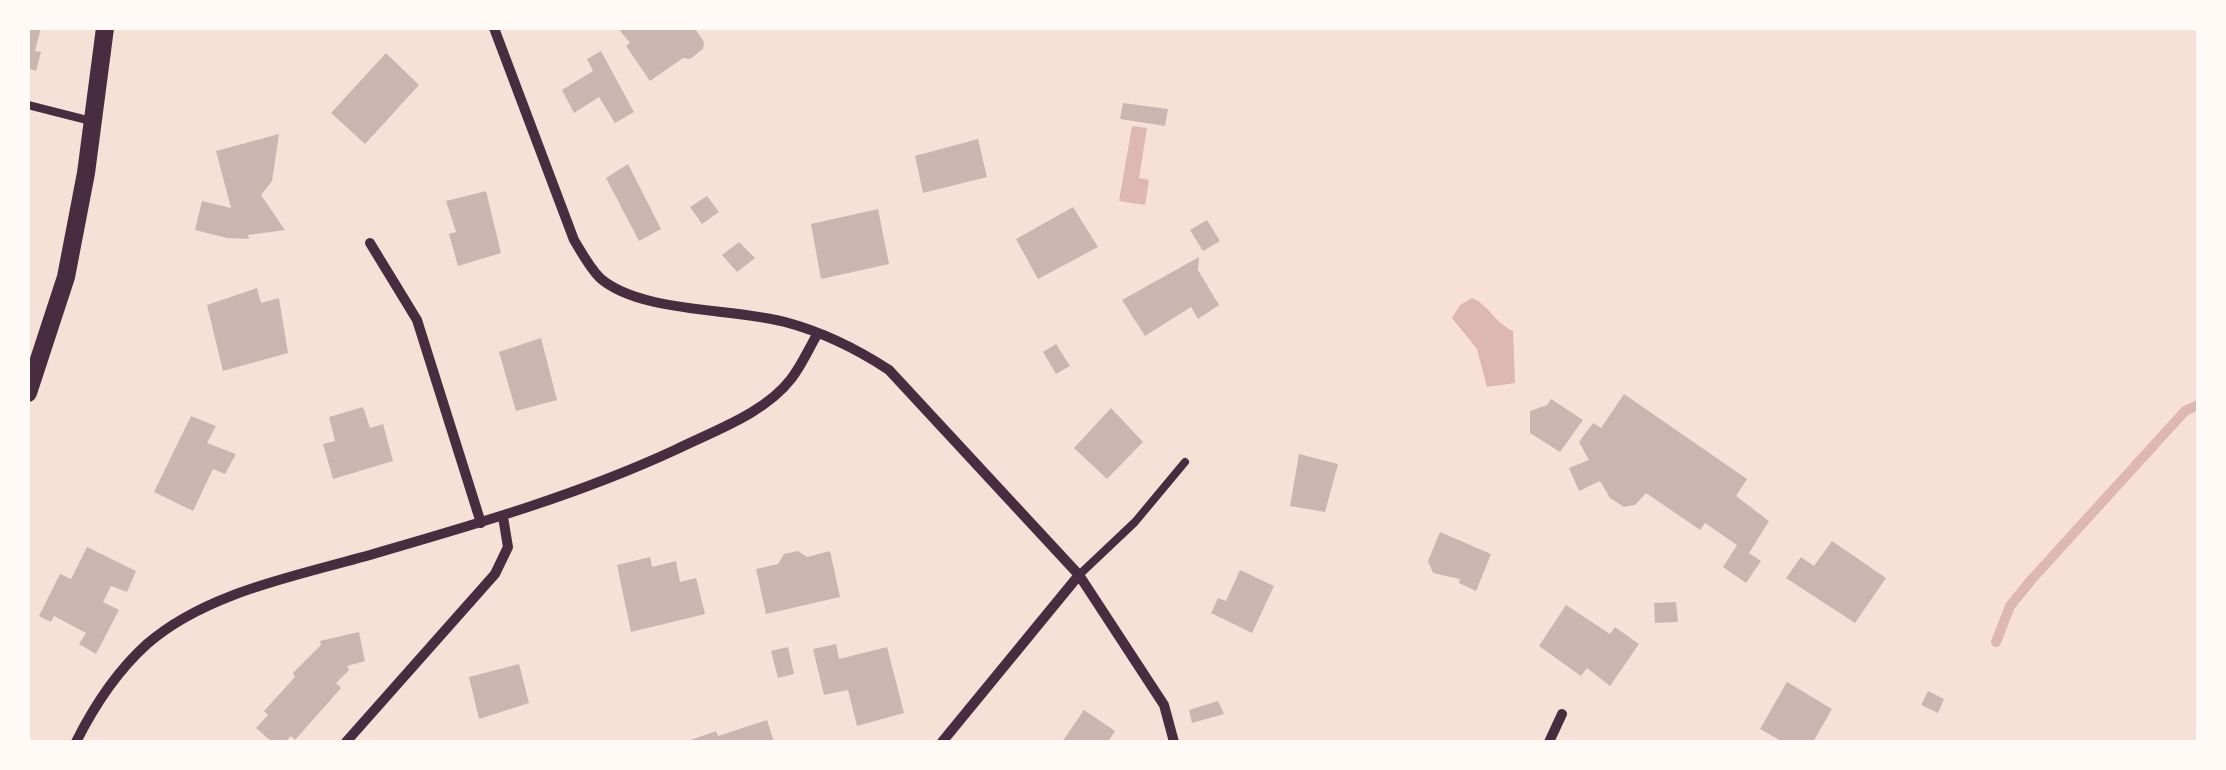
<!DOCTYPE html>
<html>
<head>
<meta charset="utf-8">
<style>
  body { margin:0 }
  #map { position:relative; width:2226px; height:770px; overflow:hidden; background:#f7e1d7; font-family:"DejaVu Sans",sans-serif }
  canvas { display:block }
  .frame { position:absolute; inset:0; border:30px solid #fffaf5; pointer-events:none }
</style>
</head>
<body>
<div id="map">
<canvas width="2226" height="770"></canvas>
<div class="frame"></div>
</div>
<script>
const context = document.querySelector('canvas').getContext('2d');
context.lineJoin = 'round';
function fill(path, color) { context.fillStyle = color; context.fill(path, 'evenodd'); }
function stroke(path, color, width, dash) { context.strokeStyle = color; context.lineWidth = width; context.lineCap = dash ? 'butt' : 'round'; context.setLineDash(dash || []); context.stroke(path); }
const water = new Path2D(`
  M1132,126L1147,128L1139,178L1149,180L1145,205L1119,201Z
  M1472,298C1489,305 1495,323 1513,331L1515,383L1487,387L1477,349L1452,318L1460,305Z`);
const stream = new Path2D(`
  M1996,642L2010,606L2032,579L2185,411L2198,405`);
const building = new Path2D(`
  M28,28H41L35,51L41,52L36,71L28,68Z
  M618,28H689L696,30L704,42L703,49L690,59L683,58L650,81L626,46L630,43Z
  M601,51L634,112L615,123L599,97L574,113L562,90L593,71L587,59Z
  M386,53L419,85L365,144L331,113Z
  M1123,103L1168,109L1165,126L1120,119Z
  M279,134L272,181L261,195L285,230L248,235L249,239L227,238L195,230L202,201L231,208L216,151Z
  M978,139L987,177L923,193L915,156Z
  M628,164L661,229L639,241L606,178Z
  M486,191L501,253L458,266L449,234L456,232L446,201Z
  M707,196L719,212L702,224L690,207Z
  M1073,207L1098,247L1038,279L1016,239Z
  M878,209L889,264L821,279L811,224Z
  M1207,220L1220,241L1203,251L1190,230Z
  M739,242L755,258L737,272L722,255Z
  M1199,257L1198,270L1219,305L1198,319L1191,307L1145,336L1122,300Z
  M257,288L261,303L279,298L288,353L223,371L207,305Z
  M541,338L557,400L516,411L499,352Z
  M1056,344L1070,366L1056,374L1043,352Z
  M1624,394L1747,479L1736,496L1769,521L1749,553L1761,561L1746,583L1723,567L1737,545L1705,523L1700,530L1646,493L1635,505L1624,507L1610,498L1600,481L1579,491L1569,468L1589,460L1579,442L1593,423L1601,428Z
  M1551,399L1583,420L1560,452L1530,433V411L1547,405Z
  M363,407L370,428L383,424L393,461L333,479L323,444L335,441L329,417Z
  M1111,408L1143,442L1107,479L1074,448Z
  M191,416L216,426L207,443L236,454L225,474L213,469L193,511L154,492Z
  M1299,454L1338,464L1325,512L1290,506Z
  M1440,532L1491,554L1476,591L1459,583L1460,579L1433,573L1428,561Z
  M1832,541L1886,578L1855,623L1786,578L1801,557L1814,566Z
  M87,547L136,571L127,592L111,586L103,602L119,610L96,654L79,644L86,633L54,616L51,622L39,616L60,574L71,579Z
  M798,551L807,557L830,551L840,597L766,614L756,569L778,564L784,554Z
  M650,557L652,567L676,561L680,582L696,578L705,614L631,632L617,565Z
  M1240,570L1274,586L1252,633L1211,613L1218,598L1226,601Z
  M1676,602L1678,622L1655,623L1654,603Z
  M1566,605L1610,634L1615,627L1639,644L1610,686L1587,668L1581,676L1539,646Z
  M359,632L365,661L347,666L349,670L336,683L341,688L295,740L291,736L285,742H272L256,728L268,715L264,711L295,677L293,673L321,645L320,641Z
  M836,644L839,659L887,647L904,713L857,726L848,690L824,695L813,649Z
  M788,647L794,674L778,678L771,651Z
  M519,664L529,703L479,719L469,677Z
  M1787,682L1832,709L1813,742H1783L1760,729Z
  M1928,691L1944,699L1938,713L1921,705Z
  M1218,701L1224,714L1192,723L1189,710Z
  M1084,710L1115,731L1108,742H1062Z
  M767,720L774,742H685L716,731L718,736Z`);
const service = new Path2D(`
  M28,105L91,121
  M1079,575L1135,522L1185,462`);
const minor = new Path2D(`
  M494,28L574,240C582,253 589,267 600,278C640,313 732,308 785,322C823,332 857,349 889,370L1079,575L1164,705L1174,742
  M370,243L417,320L481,523
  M76,742C94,706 116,672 147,644C209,590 303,575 380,552C480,523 580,494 675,450C713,431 764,414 791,379C802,365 809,348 818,333
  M346,742L495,574L508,547L503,517
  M942,742L1079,575
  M1549,742L1562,714`);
const tertiary = new Path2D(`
  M28,393L66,277L86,173L105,28`);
fill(water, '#dcb8b0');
stroke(stream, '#dcb8b0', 10);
fill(building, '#ccb4b1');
stroke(service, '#4a2c40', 8);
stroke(minor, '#4a2c40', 10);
stroke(tertiary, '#4a2c40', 18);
</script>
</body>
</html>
